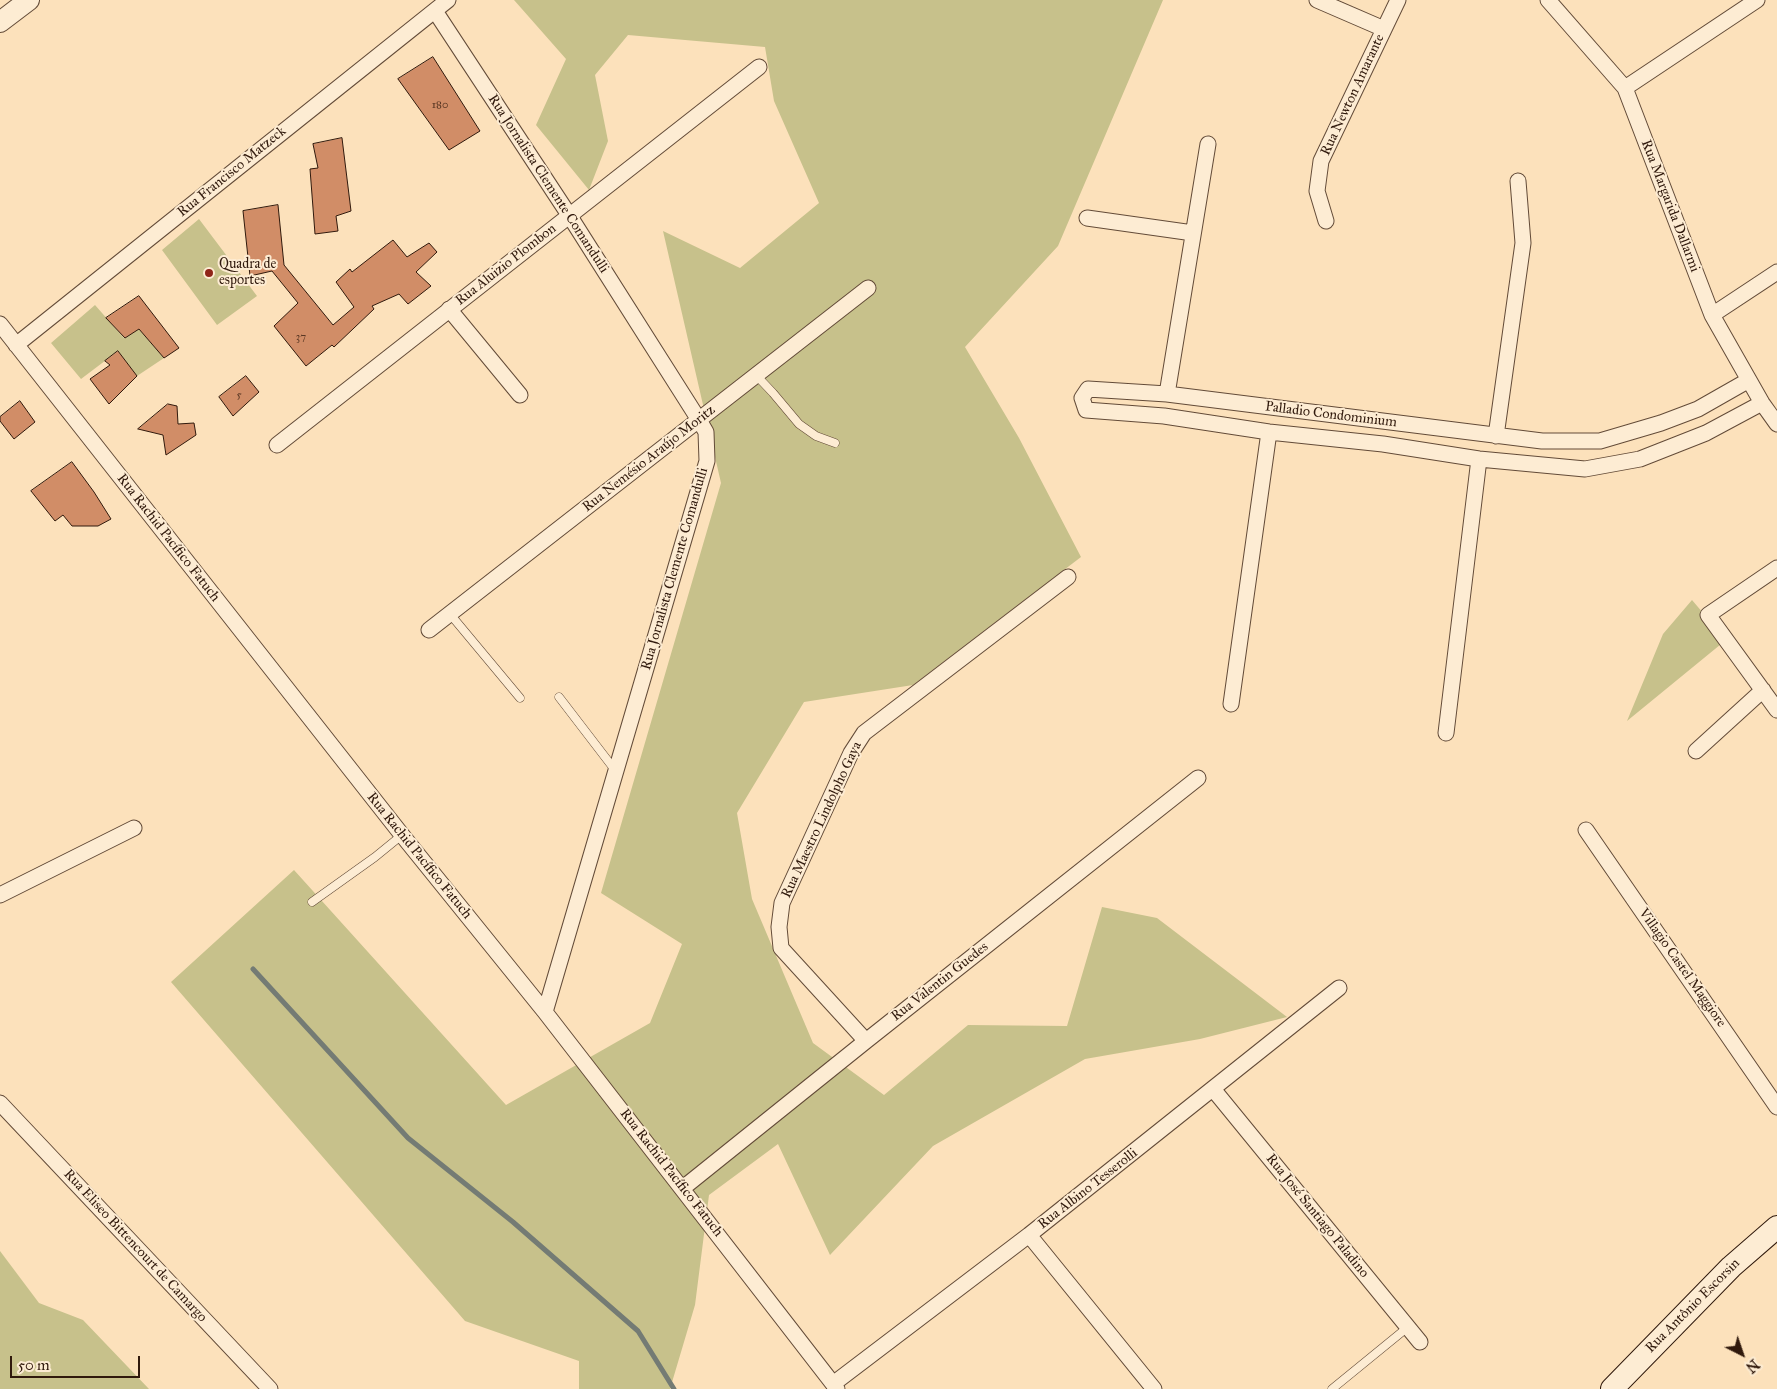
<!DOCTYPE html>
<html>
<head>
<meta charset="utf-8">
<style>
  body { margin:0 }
  #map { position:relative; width:1777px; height:1389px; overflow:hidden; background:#fce1bb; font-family:"IM FELL Great Primer",serif }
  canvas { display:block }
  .north { position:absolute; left:1717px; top:1329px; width:50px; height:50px; -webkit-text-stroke:4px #fdecd3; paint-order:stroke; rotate:139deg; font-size:14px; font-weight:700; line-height:20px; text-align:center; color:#30190c }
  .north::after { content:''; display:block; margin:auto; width:18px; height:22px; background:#30190c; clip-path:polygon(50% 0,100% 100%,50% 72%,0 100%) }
  .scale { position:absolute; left:10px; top:1356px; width:130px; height:22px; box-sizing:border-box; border:2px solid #30190c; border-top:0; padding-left:6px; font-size:15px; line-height:18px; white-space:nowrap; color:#30190c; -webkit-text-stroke:4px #fdecd3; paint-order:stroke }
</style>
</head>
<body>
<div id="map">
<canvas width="1777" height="1389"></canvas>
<div class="north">N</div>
<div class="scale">50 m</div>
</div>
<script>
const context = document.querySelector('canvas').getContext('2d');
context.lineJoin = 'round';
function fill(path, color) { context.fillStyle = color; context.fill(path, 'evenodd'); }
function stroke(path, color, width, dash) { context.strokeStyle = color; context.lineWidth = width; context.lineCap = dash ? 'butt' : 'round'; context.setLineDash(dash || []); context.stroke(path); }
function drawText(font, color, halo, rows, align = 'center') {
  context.font = font + ' "IM FELL Great Primer",serif'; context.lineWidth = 4; context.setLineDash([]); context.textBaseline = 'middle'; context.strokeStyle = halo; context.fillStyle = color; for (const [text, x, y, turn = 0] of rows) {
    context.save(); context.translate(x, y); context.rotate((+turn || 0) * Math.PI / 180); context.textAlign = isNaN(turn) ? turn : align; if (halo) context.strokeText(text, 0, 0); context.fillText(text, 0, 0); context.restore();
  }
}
const green = new Path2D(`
  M514,0H1163L1058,246L965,347L1019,438L1081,557L913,685L804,702L737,813L752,899L813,1043L884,1095L968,1025L1067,1026L1102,907L1157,918L1287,1017L1200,1039L1085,1059L933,1146L830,1255L778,1144L709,1195L695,1305L670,1389H579V1361L465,1321L171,982L294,870L506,1105L650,1023L682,944L601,893L721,483L663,231L740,268L819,203L774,101L765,47L628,35L595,75L608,141L589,190L536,125L566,59Z
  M199,219L257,296L217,325L162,250Z
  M95,305L124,338L139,329L164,358L137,376L118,351L81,379L51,343Z
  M1692,600L1726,640L1627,721L1663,634Z
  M0,1251L39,1303L83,1320L149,1389H0Z`);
const stream = new Path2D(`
  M253,969L408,1138L513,1222L638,1331L674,1389`);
const building = new Path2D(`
  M433,57L480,131L449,150L398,79Z
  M342,138L351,211L336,216L338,231L315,234L310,169L318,168L313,144Z
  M278,205L284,265L333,325L354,307L336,282L350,269L352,272L393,240L407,257L429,243L437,252L416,272L431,286L408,304L399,294L372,306L374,309L334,347L332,345L306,366L274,326L298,303L272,271L250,276L243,211Z
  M139,296L179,348L164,358L139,329L125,338L106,318Z
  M118,351L137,376L109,404L90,379L110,365L105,361Z
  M246,376L259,392L233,416L219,397Z
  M20,401L35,422L14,439L0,421V417Z
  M168,404L177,406L178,424L194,423L196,435L166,455L163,435L138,429Z
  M72,462L94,492L111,519L98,526H72L63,515L55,521L31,491Z`);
const service = new Path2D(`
  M756,375L773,393L799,424L816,436L835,443
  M450,614L520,698
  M559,697L615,770
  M312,902L375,857L402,835
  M1332,1389L1408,1327`);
const minor = new Path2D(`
  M1317,0L1384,29
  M1548,0L1625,88L1712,315L1762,403L1777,424
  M435,11L569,215L699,420L706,432L707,461L545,1012
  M1625,88L1757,0
  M1087,218L1193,233
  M1326,221L1317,191L1321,161L1398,0
  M449,309L520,395
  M1712,315L1777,272
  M0,324L402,835L545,1012L837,1389
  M16,345L448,0
  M1749,380L1698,409L1661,423L1600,441H1542L1167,394L1088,389L1082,398L1086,410L1164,416L1269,432L1383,444L1479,459L1585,469L1640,459L1706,433L1762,403
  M1167,394L1208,144
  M1496,436L1523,243L1518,181
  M277,445L759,67
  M1777,568L1708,615L1777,710
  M429,630L868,288
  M1231,704L1269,432
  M1446,733L1479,459
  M1696,751L1763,690
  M1586,830L1777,1107
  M0,895L134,828
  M866,1041L781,948L779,927L782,903L851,753L864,733L1068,577
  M1213,1089L1420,1342
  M0,1103L270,1389
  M683,1188L866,1041L1198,778
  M1029,1235L1154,1389
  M833,1384L1029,1235L1339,988`);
const tertiary = new Path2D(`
  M0,22L29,0`);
const secondary = new Path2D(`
  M1612,1389L1731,1267L1777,1227`);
const markers = [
  [209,273,5,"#8f2418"]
];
const numberNames = [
  ["180",440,105],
  ["37",301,337],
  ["5",239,395]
];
const streetNames = [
  ["Rua Newton Amarante",1353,95,-65],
  ["Rua Francisco Matzeck",232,172,-39],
  ["Rua Jornalista Clemente Comandulli",548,184,57],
  ["Rua Margarida Dallarmi",1670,206,69],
  ["Rua Aluizio Plombon",506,265,-38],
  ["Palladio Condominium",1331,415,7],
  ["Rua Nemésio Araújo Moritz",649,459,-38],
  ["Rua Rachid Pacífico Fatuch",168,538,52],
  ["Rua Jornalista Clemente Comandulli",675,569,-74],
  ["Rua Maestro Lindolpho Gaya",822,820,-65],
  ["Rua Rachid Pacífico Fatuch",419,856,51],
  ["Villagio Castel Maggiore",1682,968,55],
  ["Rua Valentin Guedes",940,982,-38],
  ["Rua Rachid Pacífico Fatuch",671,1173,52],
  ["Rua Albino Tesserolli",1088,1189,-38],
  ["Rua José Santiago Paladino",1317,1216,51],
  ["Rua Eliseo Bittencourt de Camargo",135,1246,47],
  ["Rua Antônio Escorsin",1693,1306,-45]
];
const poiNames = [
  ["Quadra de",219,265],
  ["esportes",219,281]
];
fill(green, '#c7c18b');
stroke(stream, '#747b74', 5);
fill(building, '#d18d67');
stroke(building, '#30190c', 1);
stroke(service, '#634b38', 9);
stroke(minor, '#634b38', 17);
stroke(tertiary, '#634b38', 22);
stroke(secondary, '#30190c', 24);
stroke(service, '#fdecd3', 8);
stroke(minor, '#fdecd3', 15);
stroke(tertiary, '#fdecd3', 20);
stroke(secondary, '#fdecd3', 22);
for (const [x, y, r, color] of markers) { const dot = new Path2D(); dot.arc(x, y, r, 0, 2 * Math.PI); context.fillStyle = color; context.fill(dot); stroke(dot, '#fdecd3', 2); }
drawText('11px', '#583623', null, numberNames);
drawText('14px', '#30190c', '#fdecd3', streetNames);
drawText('14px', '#30190c', '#fdecd3', poiNames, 'left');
</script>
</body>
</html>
